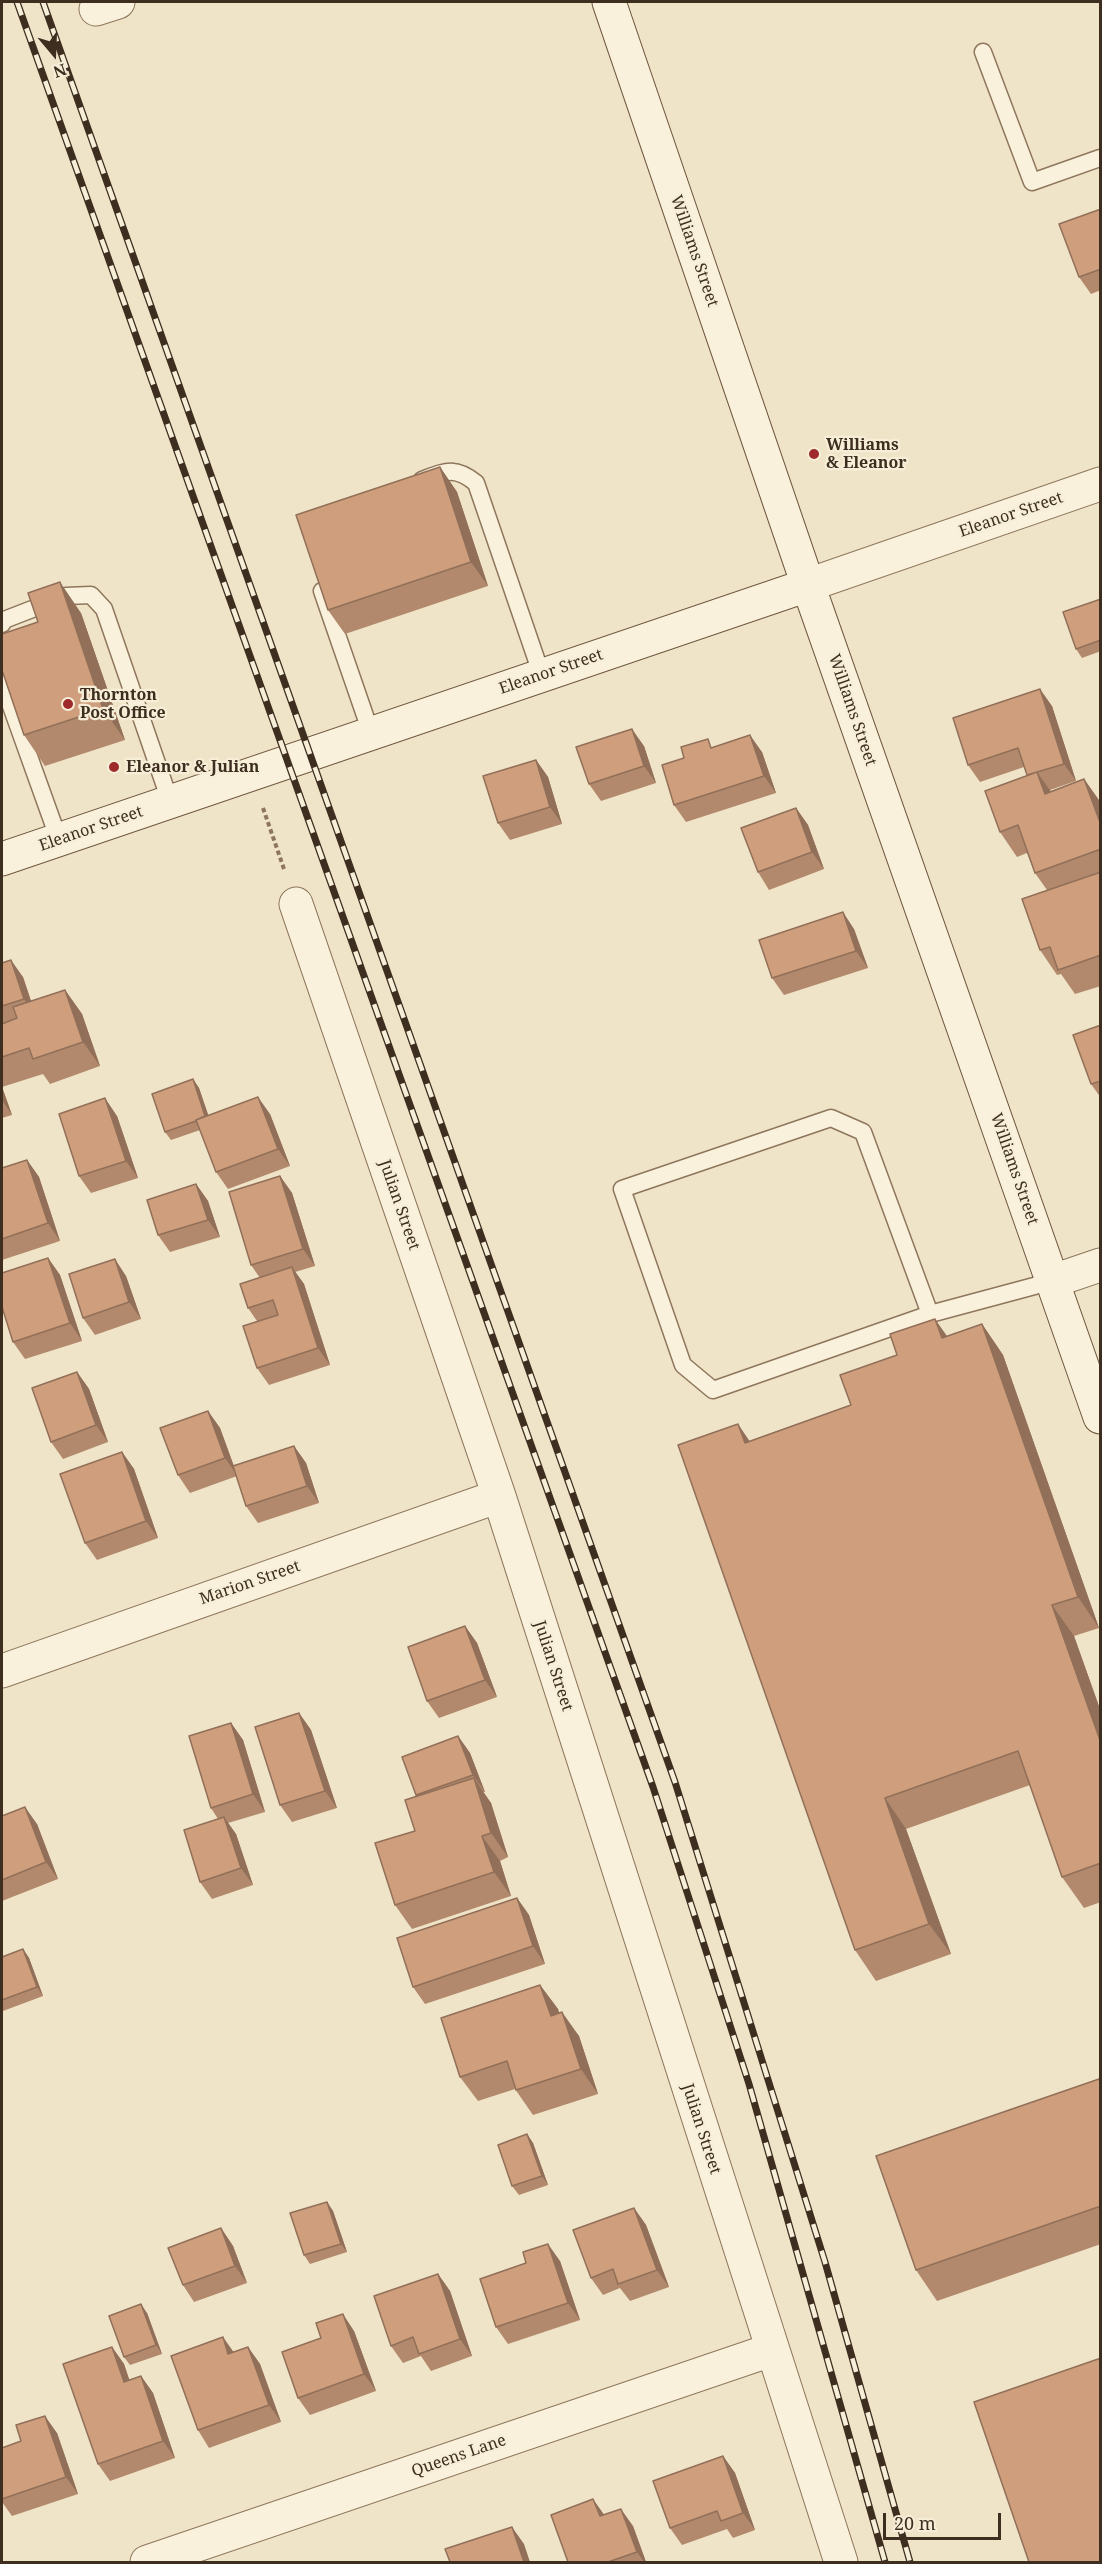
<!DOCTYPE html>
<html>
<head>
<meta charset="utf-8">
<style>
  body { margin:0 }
  #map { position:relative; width:1102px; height:2564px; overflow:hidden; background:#f0e4c8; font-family:"Noto Serif",serif }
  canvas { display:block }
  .frame { position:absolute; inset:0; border:3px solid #3d2e20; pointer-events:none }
  .north { position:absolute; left:24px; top:24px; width:60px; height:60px; -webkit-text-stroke:4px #f7eed8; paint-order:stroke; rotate:161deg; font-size:16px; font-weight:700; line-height:24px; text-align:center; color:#3d2e20 }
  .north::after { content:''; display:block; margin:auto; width:21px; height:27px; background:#3d2e20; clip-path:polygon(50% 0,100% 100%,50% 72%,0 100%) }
  .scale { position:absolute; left:883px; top:2513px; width:118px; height:27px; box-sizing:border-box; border:3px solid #3d2e20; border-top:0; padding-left:8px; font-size:18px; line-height:21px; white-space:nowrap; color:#3d2e20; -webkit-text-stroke:4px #f7eed8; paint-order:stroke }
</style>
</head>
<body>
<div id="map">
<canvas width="1102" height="2564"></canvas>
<div class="frame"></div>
<div class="north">N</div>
<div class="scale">20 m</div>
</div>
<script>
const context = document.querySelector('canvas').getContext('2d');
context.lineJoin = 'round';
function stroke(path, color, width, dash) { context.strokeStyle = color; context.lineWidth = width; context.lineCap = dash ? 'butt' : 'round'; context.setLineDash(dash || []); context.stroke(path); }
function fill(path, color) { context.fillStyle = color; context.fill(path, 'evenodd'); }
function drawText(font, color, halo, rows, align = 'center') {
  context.font = font + ' "Noto Serif",serif'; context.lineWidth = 4.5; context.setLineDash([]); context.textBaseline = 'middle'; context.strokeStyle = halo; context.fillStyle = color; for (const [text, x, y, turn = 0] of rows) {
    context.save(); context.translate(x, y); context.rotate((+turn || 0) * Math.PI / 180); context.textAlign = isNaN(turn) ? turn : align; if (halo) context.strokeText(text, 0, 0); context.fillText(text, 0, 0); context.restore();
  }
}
const path = new Path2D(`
  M263,808L284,869`);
const lane = new Path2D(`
  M983,52L1032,182L1100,158
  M422,480C446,471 455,466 476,483L542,676
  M322,591L371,733
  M2,624L4,620L66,596L91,595L104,609L170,801
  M2,681L59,840
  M930,1314L863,1132L831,1118L622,1189L683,1365L713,1390L930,1314L1053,1281`);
const street = new Path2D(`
  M96,9L118,2
  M808,585L1100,484
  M296,904L499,1496L841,2562
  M1053,1281L1100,1265
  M2,1671L499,1496
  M147,2562L771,2350`);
const secondary = new Path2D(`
  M609,2L808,585L1100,1417
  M2,859L808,585`);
const rail = new Path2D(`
  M17,2L653,1787L749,2084L885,2562
  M43,2L675,1782L825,2262L910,2562`);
const wall = new Path2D(`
  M1101,209V290L1091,294L1079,277Z
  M440,467L457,492L488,586L345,634L328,610Z
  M1101,599V651L1082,658L1076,649Z
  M81,613L125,740L45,766L24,735L38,622Z
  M1052,706L1076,781L1050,790L1051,791L1084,779L1101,803V986L1075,994L1061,974L1057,975L1040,950L1047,890L1035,873L1027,853L1017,857L1000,832L1027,775L1024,767L980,782L968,765Z
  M644,746L656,783L601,801L589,784Z
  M713,747L762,752L776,793L686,822L674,805Z
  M536,760L548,777L562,824L510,840L498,823Z
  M796,808L808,825L824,869L769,890L758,872Z
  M854,929L868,968L784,995L772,978Z
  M2,963L23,977L31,1001L65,990L82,1014L100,1066L50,1084L43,1074L2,1087L12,1115L2,1118Z
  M1101,1025V1098L1091,1084Z
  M193,1079L199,1088L208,1115L270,1114L290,1166L228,1189L216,1172L200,1130L171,1140L165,1132Z
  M117,1116L138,1178L91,1193L79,1176Z
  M27,1160L39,1177L60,1241L2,1260V1168Z
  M280,1176L292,1193L315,1266L295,1272L304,1284L330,1365L269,1385L257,1368V1321L248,1308L260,1278L251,1265Z
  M196,1184L208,1201L220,1237L170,1252L158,1235Z
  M48,1258L60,1275L82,1341L25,1359L13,1342Z
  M126,1276L141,1319L95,1335L83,1318Z
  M982,1324L1003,1355L1099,1628L1074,1636L1101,1712V1902L1084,1908L1062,1877L1030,1785L906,1829L951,1954L876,1981L855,1950L749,1441L851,1405L947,1337Z
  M77,1372L89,1389L108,1442L63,1459L51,1442Z
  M208,1411L220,1428L234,1466L294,1446L306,1463L319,1503L258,1523L246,1506L237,1476L190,1493L178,1475Z
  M122,1452L134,1469L158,1538L97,1560L85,1543Z
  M465,1626L477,1643L497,1697L439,1718L427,1701Z
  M299,1713L311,1730L337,1808L292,1822L280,1805Z
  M231,1723L243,1740L265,1812L228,1823L236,1834L253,1885L212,1899L200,1882L218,1819L211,1808Z
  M458,1736L470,1753L485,1792H483L491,1803L508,1857L500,1861L511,1896L412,1929L395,1905L415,1831L417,1797L416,1795Z
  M2,1816L37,1824L58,1879L2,1901Z
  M517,1898L529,1915L545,1964L425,2004L413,1987Z
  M23,1949L29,1958L43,1996L3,2011L2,2008V1957Z
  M540,1985L558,2009L559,2013L579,2036L598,2094L533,2115L515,2089L478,2101L460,2077Z
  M1099,2079L1101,2081V2244L937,2301L916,2270Z
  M527,2134L533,2143L548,2185L519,2195L512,2186Z
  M327,2202L333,2211L347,2252L310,2264L304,2255Z
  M634,2208L646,2225L669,2287L630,2301L620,2288L603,2295L591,2278Z
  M221,2228L233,2246L247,2283L194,2302L183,2285Z
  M560,2261L580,2320L508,2344L496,2327L526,2263Z
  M438,2274L450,2291L472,2356L431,2371L421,2356L403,2363L391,2346Z
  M147,2313L162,2354L130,2365L124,2357Z
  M354,2331L376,2391L310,2415L298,2398Z
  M112,2347L124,2364L129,2380L141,2376L153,2393L175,2458L110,2481L98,2464Z
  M248,2347L260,2364L281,2422L209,2448L198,2430Z
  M57,2433L78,2494L12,2516L2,2502V2448L21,2441Z
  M723,2456L735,2473L755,2530L733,2538L727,2529L682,2545L670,2528Z
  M633,2526L646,2562H568Z`);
const shadedWall = new Path2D(`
  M440,467L457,492L488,586L471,562Z
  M60,582L81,613L125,740L103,709Z
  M1040,689L1052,706L1076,781L1064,764Z
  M632,729L644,746L656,783L644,766Z
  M750,735L762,752L776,793L764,776Z
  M536,760L548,777L562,824L550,807Z
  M1037,772L1054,796L1045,794Z
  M1084,779L1101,803V825Z
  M796,808L808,825L824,869L812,852Z
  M843,912L854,929L868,968L856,951Z
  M11,960L23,977L36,1016L24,999Z
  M65,990L82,1014L100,1066L83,1042Z
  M193,1079L199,1088L212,1126L206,1117Z
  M2,1086V1087L12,1115L2,1100Z
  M258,1097L270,1114L290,1166L278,1149Z
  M105,1098L117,1116L138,1178L126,1161Z
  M27,1160L39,1177L60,1241L48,1223Z
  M280,1176L292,1193L315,1266L303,1249Z
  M196,1184L208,1201L220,1237L208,1220Z
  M48,1258L60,1275L82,1341L70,1323Z
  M115,1259L126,1276L141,1319L129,1302Z
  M292,1267L304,1284L330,1365L318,1348Z
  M935,1319L956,1349L942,1338Z
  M982,1324L1003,1355L1099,1628L1078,1597Z
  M77,1372L89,1389L108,1442L96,1425Z
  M208,1411L220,1428L237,1475L225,1458Z
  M738,1424L759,1455L745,1443Z
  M294,1446L306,1463L319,1503L307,1486Z
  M122,1452L134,1469L158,1538L146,1521Z
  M1052,1605L1074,1636L1101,1712V1743Z
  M465,1626L477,1643L497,1697L485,1680Z
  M299,1713L311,1730L337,1808L325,1791Z
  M231,1723L243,1740L265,1812L253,1794Z
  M458,1736L470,1753L485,1792L473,1775Z
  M474,1778L491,1803L508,1857L491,1833Z
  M885,1798L906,1829L951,1954L929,1924Z
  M25,1807L37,1824L58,1879L46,1862Z
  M224,1817L236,1834L253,1885L241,1868Z
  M482,1836L500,1861L511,1896L494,1872Z
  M517,1898L529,1915L545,1964L533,1946Z
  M23,1949L29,1958L43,1996L37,1987Z
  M540,1985L558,2009L568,2040L551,2016Z
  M562,2012L579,2036L598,2094L581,2069Z
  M527,2134L533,2143L548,2185L542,2176Z
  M327,2202L333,2211L347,2252L341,2244Z
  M634,2208L646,2225L669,2287L657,2270Z
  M221,2228L233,2246L247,2283L235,2266Z
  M548,2244L560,2261L580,2320L568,2303Z
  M438,2274L450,2291L472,2356L460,2339Z
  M141,2304L147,2313L162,2354L156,2345Z
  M343,2314L354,2331L376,2391L364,2374Z
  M223,2337L235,2354H228Z
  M112,2347L124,2364L136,2399L124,2382Z
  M248,2347L260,2364L281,2422L269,2405Z
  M141,2376L153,2393L175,2458L163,2441Z
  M45,2416L57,2433L78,2494L66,2477Z
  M723,2456L735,2473L755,2530L743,2513Z
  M593,2499L605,2516H600Z
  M621,2509L633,2526L646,2562H644L637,2552Z
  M512,2527L524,2544L530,2562H524Z`);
const building = new Path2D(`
  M1101,209V269L1079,277L1059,224Z
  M440,467L471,562L328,610L296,515Z
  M60,582L103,709L24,735L2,670V634L38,622L28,593Z
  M1101,599V640L1076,649L1063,612Z
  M1040,689L1064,764L1027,775L1018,748L968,765L953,718Z
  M632,729L644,766L589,784L576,747Z
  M750,735L764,776L674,805L662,765L684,758L681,747L708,739L711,748Z
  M536,760L550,807L498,823L483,776Z
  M1037,772L1045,794L1084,779L1101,825V849L1035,873L1018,825L1000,832L985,791Z
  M796,808L812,852L758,872L741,828Z
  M1101,872V955L1058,970L1050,947L1040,950L1022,899Z
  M843,912L856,951L772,978L759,940Z
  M11,960L24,999L2,1006V963Z
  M65,990L83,1042L33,1059L29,1048L2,1057V1024L17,1018L13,1007Z
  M1101,1025V1081L1091,1084L1073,1035Z
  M193,1079L205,1116L196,1120V1121L165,1132L152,1094Z
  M258,1097L278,1149L216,1172L196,1120Z
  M105,1098L126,1161L79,1176L59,1114Z
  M27,1160L48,1223L2,1239V1168Z
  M280,1176L303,1249L251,1265L229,1192Z
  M196,1184L208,1220L158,1235L147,1200Z
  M48,1258L70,1323L13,1342L2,1307V1273Z
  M115,1259L129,1302L83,1318L69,1274Z
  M292,1267L318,1348L257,1368L243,1326L278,1315L273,1300L248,1308L240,1284Z
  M935,1319L942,1338L982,1324L1078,1597L1052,1605L1101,1743V1863L1062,1877L1018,1751L885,1798L929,1924L855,1950L678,1445L738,1424L745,1443L851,1405L840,1375L897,1355L890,1334Z
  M77,1372L96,1425L51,1442L32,1388Z
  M208,1411L225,1458L178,1475L160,1428Z
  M294,1446L307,1486L246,1506L233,1466Z
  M122,1452L146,1521L85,1543L60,1474Z
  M465,1626L485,1680L427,1701L408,1647Z
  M299,1713L325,1791L280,1805L255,1727Z
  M231,1723L253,1794L211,1808L189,1736Z
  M458,1736L473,1775L416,1795L402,1757Z
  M474,1778L491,1833L482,1836L494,1872L395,1905L375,1843L415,1831L405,1800Z
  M25,1807L46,1862L2,1880V1816Z
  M224,1817L241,1868L200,1882L184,1830Z
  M517,1898L533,1946L413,1987L397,1938Z
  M23,1949L37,1987L2,2000V1957Z
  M540,1985L551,2016L562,2012L581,2069L516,2090L507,2061L460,2077L441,2018Z
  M1099,2079L1101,2084V2206L916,2270L876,2156Z
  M527,2134L542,2176L512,2186L498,2145Z
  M327,2202L341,2244L304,2255L290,2213Z
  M634,2208L657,2270L618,2284L613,2269L591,2278L573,2230Z
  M221,2228L235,2266L183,2285L168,2248Z
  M548,2244L568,2303L496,2327L480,2279L526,2263L523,2252Z
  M438,2274L460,2339L419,2354L413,2337L391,2346L374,2296Z
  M141,2304L156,2345L124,2357L109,2316Z
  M343,2314L364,2374L298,2398L282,2352L321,2338L316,2323Z
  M223,2337L228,2354L248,2347L269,2405L198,2430L171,2356Z
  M112,2347L124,2382L141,2376L163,2441L98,2464L63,2364Z
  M1101,2358V2562H1029L974,2402Z
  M45,2416L66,2477L2,2499V2448L21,2441L16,2425Z
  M723,2456L743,2513L721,2521L717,2511L670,2528L653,2481Z
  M593,2499L600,2516L621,2509L637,2552L608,2562H568L551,2515Z
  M512,2527L524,2562H450L445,2549Z`);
const markers = [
  [814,454,6,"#9e2a2b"],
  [68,704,6,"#9e2a2b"],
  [114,767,6,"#9e2a2b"]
];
const streetNames = [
  ["Williams Street",694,251,71],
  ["Eleanor Street",1011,515,-19],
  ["Eleanor Street",551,672,-19],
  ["Williams Street",852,710,71],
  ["Eleanor Street",91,829,-19],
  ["Williams Street",1014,1169,71],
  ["Julian Street",399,1205,71],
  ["Marion Street",250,1583,-19],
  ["Julian Street",553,1666,72],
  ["Julian Street",701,2129,72],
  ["Queens Lane",459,2456,-19]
];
const poiNames = [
  ["Williams",826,445],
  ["& Eleanor",826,463],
  ["Thornton",80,695],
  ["Post Office",80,713],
  ["Eleanor & Julian",126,767]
];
stroke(lane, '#8d765c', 19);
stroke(street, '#8d765c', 35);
stroke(secondary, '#6f573f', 35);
stroke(path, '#8d765c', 4, [4.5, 3]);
stroke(lane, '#faf1dc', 16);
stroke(street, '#faf1dc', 33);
stroke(secondary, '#faf1dc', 33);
stroke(rail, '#3d2e20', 7);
stroke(rail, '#f7eed8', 4.5, [14]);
fill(wall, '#b2896c');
fill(shadedWall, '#916f58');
fill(building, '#cf9f7d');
stroke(building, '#916f58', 1.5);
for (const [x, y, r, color] of markers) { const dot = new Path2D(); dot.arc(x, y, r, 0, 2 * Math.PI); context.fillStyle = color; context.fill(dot); stroke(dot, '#f7eed8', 2); }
drawText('16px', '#3d2e20', '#f7eed8', streetNames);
drawText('bold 16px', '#3d2e20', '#f7eed8', poiNames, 'left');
</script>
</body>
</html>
